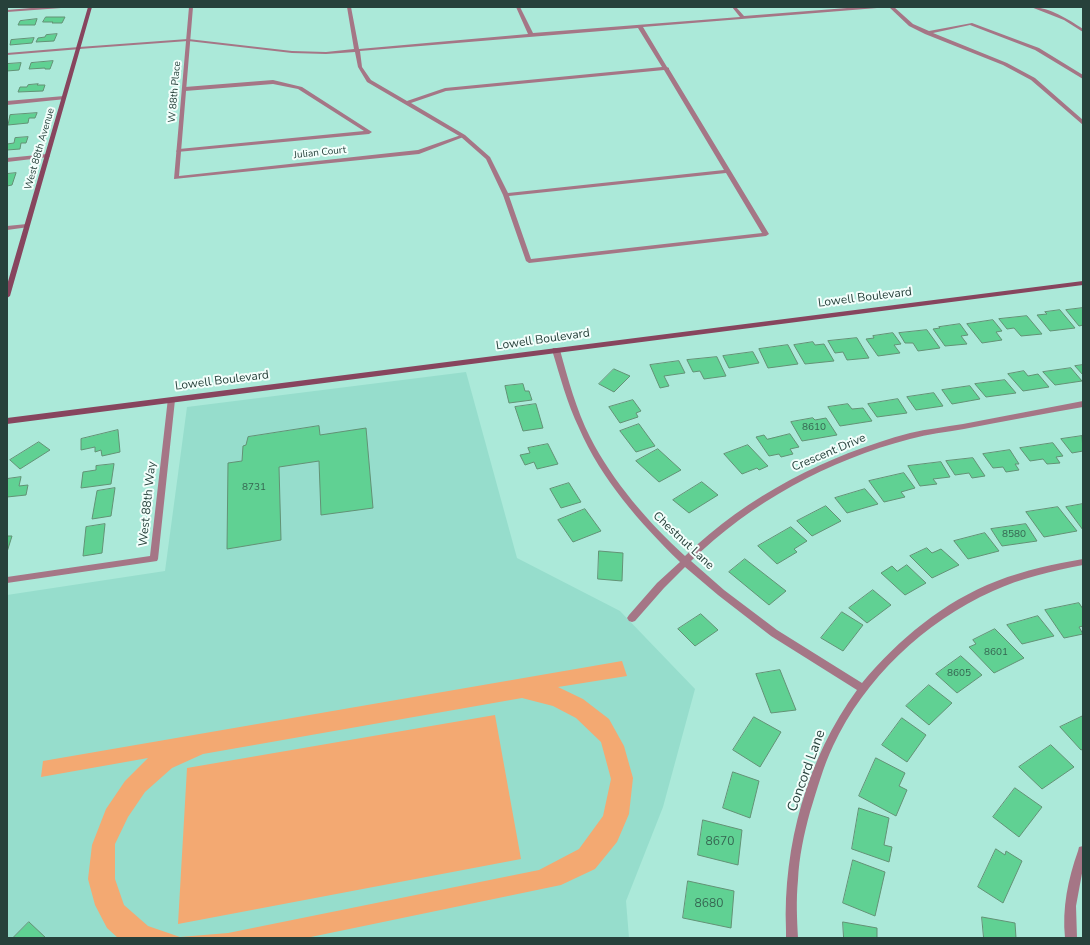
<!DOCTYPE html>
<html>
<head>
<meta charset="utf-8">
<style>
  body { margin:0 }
  #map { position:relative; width:1090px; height:945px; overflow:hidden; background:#abe9d9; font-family:"Nunito Sans",sans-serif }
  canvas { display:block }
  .frame { position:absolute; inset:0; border:8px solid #27413b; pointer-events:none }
</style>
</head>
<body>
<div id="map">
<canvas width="1090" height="945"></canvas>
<div class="frame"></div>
</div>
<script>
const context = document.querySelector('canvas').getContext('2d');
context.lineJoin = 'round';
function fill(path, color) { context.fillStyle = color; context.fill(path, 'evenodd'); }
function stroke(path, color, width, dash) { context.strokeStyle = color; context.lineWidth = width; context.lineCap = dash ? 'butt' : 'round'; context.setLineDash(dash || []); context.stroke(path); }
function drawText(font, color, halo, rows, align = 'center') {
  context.font = font + ' "Nunito Sans",sans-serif'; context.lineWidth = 4; context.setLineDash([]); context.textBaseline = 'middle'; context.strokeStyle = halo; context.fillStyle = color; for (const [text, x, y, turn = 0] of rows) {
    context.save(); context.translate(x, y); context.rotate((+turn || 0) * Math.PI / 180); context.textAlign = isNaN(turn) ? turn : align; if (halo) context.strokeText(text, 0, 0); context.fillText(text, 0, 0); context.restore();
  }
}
const built = new Path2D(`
  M466,372L517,558L620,611L695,689L663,807L626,901L629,938H7V595L165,571L187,407Z`);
const green = new Path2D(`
  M622,661L627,676L558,687L583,699L609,719L624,746L633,778L629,814L617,842L595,869L561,885L306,938H118L107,928L95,905L88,879L92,845L106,809L125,781L148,758L41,777L43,761ZM522,698L553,706L576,718L601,742L611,779L603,816L579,849L539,870L228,933L180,937L148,926L124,905L115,879V844L128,817L145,792L172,768L203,754Z
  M495,715L521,859L178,924L187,768Z`);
const building = new Path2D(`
  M46,17H65L62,23H52L53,22H43Z
  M37,19L35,25H18L20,21Z
  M57,34L54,41L36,42L38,38L45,37L46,35Z
  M34,38L32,43L10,45L11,40Z
  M53,61L50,69H45V68L29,69L31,63Z
  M21,63L19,70L7,71V64Z
  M38,84L37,85H45L43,91L18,92L20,87H27L28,85Z
  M37,113L35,118H29L28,123L8,125L10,115Z
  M28,137L26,143H21L20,149L7,150V144L14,143L15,138Z
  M16,173L12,185L7,186V174Z
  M1083,308V325L1079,326L1066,310Z
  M1060,310L1075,328L1050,331L1037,315L1047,314L1045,312Z
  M1027,316L1042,334L1021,336L1014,328L1007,329L999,319Z
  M993,320L1002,331L996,332L1002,340L982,343L967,324Z
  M960,324L968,335L961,336L967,344L945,346L933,329L940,328L939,327Z
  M927,330L940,348L918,351L913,343H905L899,333Z
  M893,333L901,344L894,345L900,353L878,356L866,339L874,338L873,336Z
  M857,338L869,358L847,360L843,352L835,353L828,341Z
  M813,342L815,345L824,344L834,361L805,364L794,345Z
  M788,345L798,364L768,368L759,349Z
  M753,352L759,363L729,368L723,356Z
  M717,357L726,376L704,379L700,371L693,372L687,360Z
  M679,361L685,373L664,376L669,386L660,388L650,365Z
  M1083,365V375L1075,366Z
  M1071,368L1082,381L1055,385L1043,372Z
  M614,369L630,376L614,392L599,384Z
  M1024,371L1028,376L1038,374L1049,387L1023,391L1008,374Z
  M1005,380L1016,393L986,397L975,384Z
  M523,384L525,391H529L532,400L509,403L505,386Z
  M970,386L980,399L952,404L942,390Z
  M934,393L943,406L916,410L907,397Z
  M898,399L907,413L877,417L868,404Z
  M633,400L641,411L636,413L638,417L620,423L609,407Z
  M536,404L543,428L523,431L515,407Z
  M848,404L852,409L863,408L872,421L840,426L828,407Z
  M813,418L815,420L826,418L837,435L802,441L791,422Z
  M639,424L655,446L636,452L620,431Z
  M319,426L320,435L366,428L373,508L321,515L319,461L279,467L281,540L227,549L228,463L242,461L243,446L246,445L248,437Z
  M118,430L120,452L102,456L101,450L95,452V447L81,450V439Z
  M790,434L799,447L790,449L793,454L781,457L779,454L769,456L756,437L764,435L767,439Z
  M1082,436L1083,451L1072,453L1061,439Z
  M39,442L50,450L20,469L10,460Z
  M1053,443L1063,456L1056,457L1060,463L1047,464L1043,459L1030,461L1020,448Z
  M548,444L558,464L537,469L534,462L525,465L520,455L530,453L528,448Z
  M748,445L768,466L759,470L757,468L742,474L724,454Z
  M658,449L681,470L659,482L636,461Z
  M1010,450L1019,464H1015L1019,470L1006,472L1003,467L993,468L983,454Z
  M973,458L985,476L972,478L969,473L955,475L946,461Z
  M941,462L950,477L933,479L937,484L920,486L908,466Z
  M114,464L111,484L81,488L83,472L96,470V466Z
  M904,473L915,488L901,492L905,497L884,502L869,481Z
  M21,477L19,486L28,485L26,495L7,497V479Z
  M702,482L718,495L689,513L673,500Z
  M569,483L581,502L561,508L550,489Z
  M115,488L111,516L92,519L97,491Z
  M865,489L878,504L847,513L835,498Z
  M1083,504V530L1066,507Z
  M826,506L841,521L812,536L797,521Z
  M1058,507L1077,531L1044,537L1026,512Z
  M585,509L601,531L573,542L558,520Z
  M105,524L102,553L83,556L86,527Z
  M1026,524L1037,541L1002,546L991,529Z
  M791,527L807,541L794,549L797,552L777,564L758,546Z
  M985,533L999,551L968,559L954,541Z
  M7,536H12L7,552Z
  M927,548L932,553L941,549L959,565L932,578L910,556Z
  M599,551L623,553L622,581L598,579Z
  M745,559L786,591L769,605L729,572Z
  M907,565L926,583L905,595L881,573L892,566L897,571Z
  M873,590L891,605L867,623L849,608Z
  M1079,603L1083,609V626L1079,627L1083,634L1064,638L1045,610Z
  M842,612L863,625L843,651L821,638Z
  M701,614L718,630L695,646L678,629Z
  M1038,616L1054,636L1022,644L1007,625Z
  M995,629L1024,658L994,673L969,647L976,644L973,640Z
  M961,656L982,675L957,693L936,674Z
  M780,670L796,710L771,713L756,674Z
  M929,685L952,703L929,725L906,706Z
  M1083,716V749L1081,750L1060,727Z
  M754,717L781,732L760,767L733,750Z
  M902,718L926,735L907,762L882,745Z
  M1051,745L1074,767L1042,789L1019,767Z
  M876,758L905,773L899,786L907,790L896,816L859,796Z
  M733,772L759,781L750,818L723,808Z
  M1015,788L1042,807L1019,837L993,817Z
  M859,808L889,818L884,845L892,847L889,862L852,849Z
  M703,820L742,830L738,865L698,855Z
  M996,849L1005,855L1006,851L1022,861L1003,903L978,887Z
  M853,860L885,872L875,916L843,903Z
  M688,881L734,891L731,928L683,918Z
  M982,917L1015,923L1016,938H984Z
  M29,922L46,938H13Z
  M843,922L877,928V938H844Z`);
const lane = new Path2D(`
  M347,7H351L359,49L528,34L516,7H520L533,33L740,17L732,7H736L744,16L860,7H879L877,8L643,27L667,67L669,68V69L769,234L766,236L529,263L526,261L503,195L486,159L461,137L367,82L358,67L355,52L326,54L292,53L188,41L79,49L77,48L79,47L188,39L292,51L326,52L354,49ZM638,28L662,67L445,88L407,101L371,80L362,67L360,51ZM664,70L724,170L508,193L490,157L465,135L411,103L446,91ZM726,173L762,233L531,259L509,196Z
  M889,7H894L913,24L929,31L972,23L1039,48L1083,75V79L1035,50L970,25L933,33L1007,63L1035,78L1083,120V125L1031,80L1003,65L925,34L909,26Z
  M1031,7C1049,7 1068,19 1083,29V32L1064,20Z
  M273,80L302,87L372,132L369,134L177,152L176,151L179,149L364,131L298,89L273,84L185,91L182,89L185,87Z`);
const street = new Path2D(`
  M43,7H63L61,8L7,12V10Z
  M189,7H193L179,176L418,150L461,135L466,136L419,154L174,179Z
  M79,47H81V49L7,55V53Z
  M64,96L66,97V99L7,105V101Z
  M47,154L50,156L49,157L7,162V158Z
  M27,224L29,225V227L7,230V226Z
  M553,348H556L560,350C568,379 576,409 590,437C613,482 648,522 685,556C747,496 827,455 910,433C927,429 945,427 963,424C1003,416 1043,409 1083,401V407C1043,414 1004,421 964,429C946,432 928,434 910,439C829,460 751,502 691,561L724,590L777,630L862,683C899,639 943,602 997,581C1025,570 1054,564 1083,559V565C1052,571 1021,578 993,591C924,622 865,678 833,746C823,767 817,790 810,812C804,834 799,857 798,880C796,900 797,919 798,938H786V930C783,846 807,758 857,690L771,636L718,595L685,567L664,588L635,621L632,622L629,621L627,618L629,615L657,583L680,562C640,523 601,479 579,428C567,403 560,376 552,350Z
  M168,398H174L175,400L158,559L157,561L7,583V577L150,556Z
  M1083,846V868L1076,906L1077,938H1065C1062,908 1068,879 1078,851L1079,847Z`);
const secondary = new Path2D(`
  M88,7H92L10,296L7,298V285Z
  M1083,281V285L7,424V418Z`);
const farStreetnames = [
  ["W 88th Place",175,92,-85],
  ["West 88th Avenue",40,149,-74],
  ["Julian Court",320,153,-6]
];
const numberNames = [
  ["8610",814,428],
  ["8731",254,488],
  ["8580",1014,535],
  ["8601",996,653],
  ["8605",959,674]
];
const streetNames = [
  ["Lowell Boulevard",865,298,-7],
  ["Lowell Boulevard",543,340,-8],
  ["Lowell Boulevard",222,381,-7],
  ["Crescent Drive",829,453,-23],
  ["West 88th Way",148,504,-84],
  ["Chestnut Lane",683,541,43]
];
const nearNumbernames = [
  ["8670",720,842],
  ["8680",709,904]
];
const nearStreetnames = [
  ["Concord Lane",807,771,-70]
];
fill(built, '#96ddcc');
fill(green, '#f3a972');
fill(building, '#60d193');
stroke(building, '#629275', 1);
fill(lane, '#a57686');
fill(street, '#a57686');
fill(secondary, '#87455e');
drawText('10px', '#27413b', '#f2fefb', farStreetnames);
drawText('10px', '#356551', null, numberNames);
drawText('12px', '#27413b', '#f2fefb', streetNames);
drawText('12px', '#356551', null, nearNumbernames);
drawText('14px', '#27413b', '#f2fefb', nearStreetnames);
</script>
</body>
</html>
